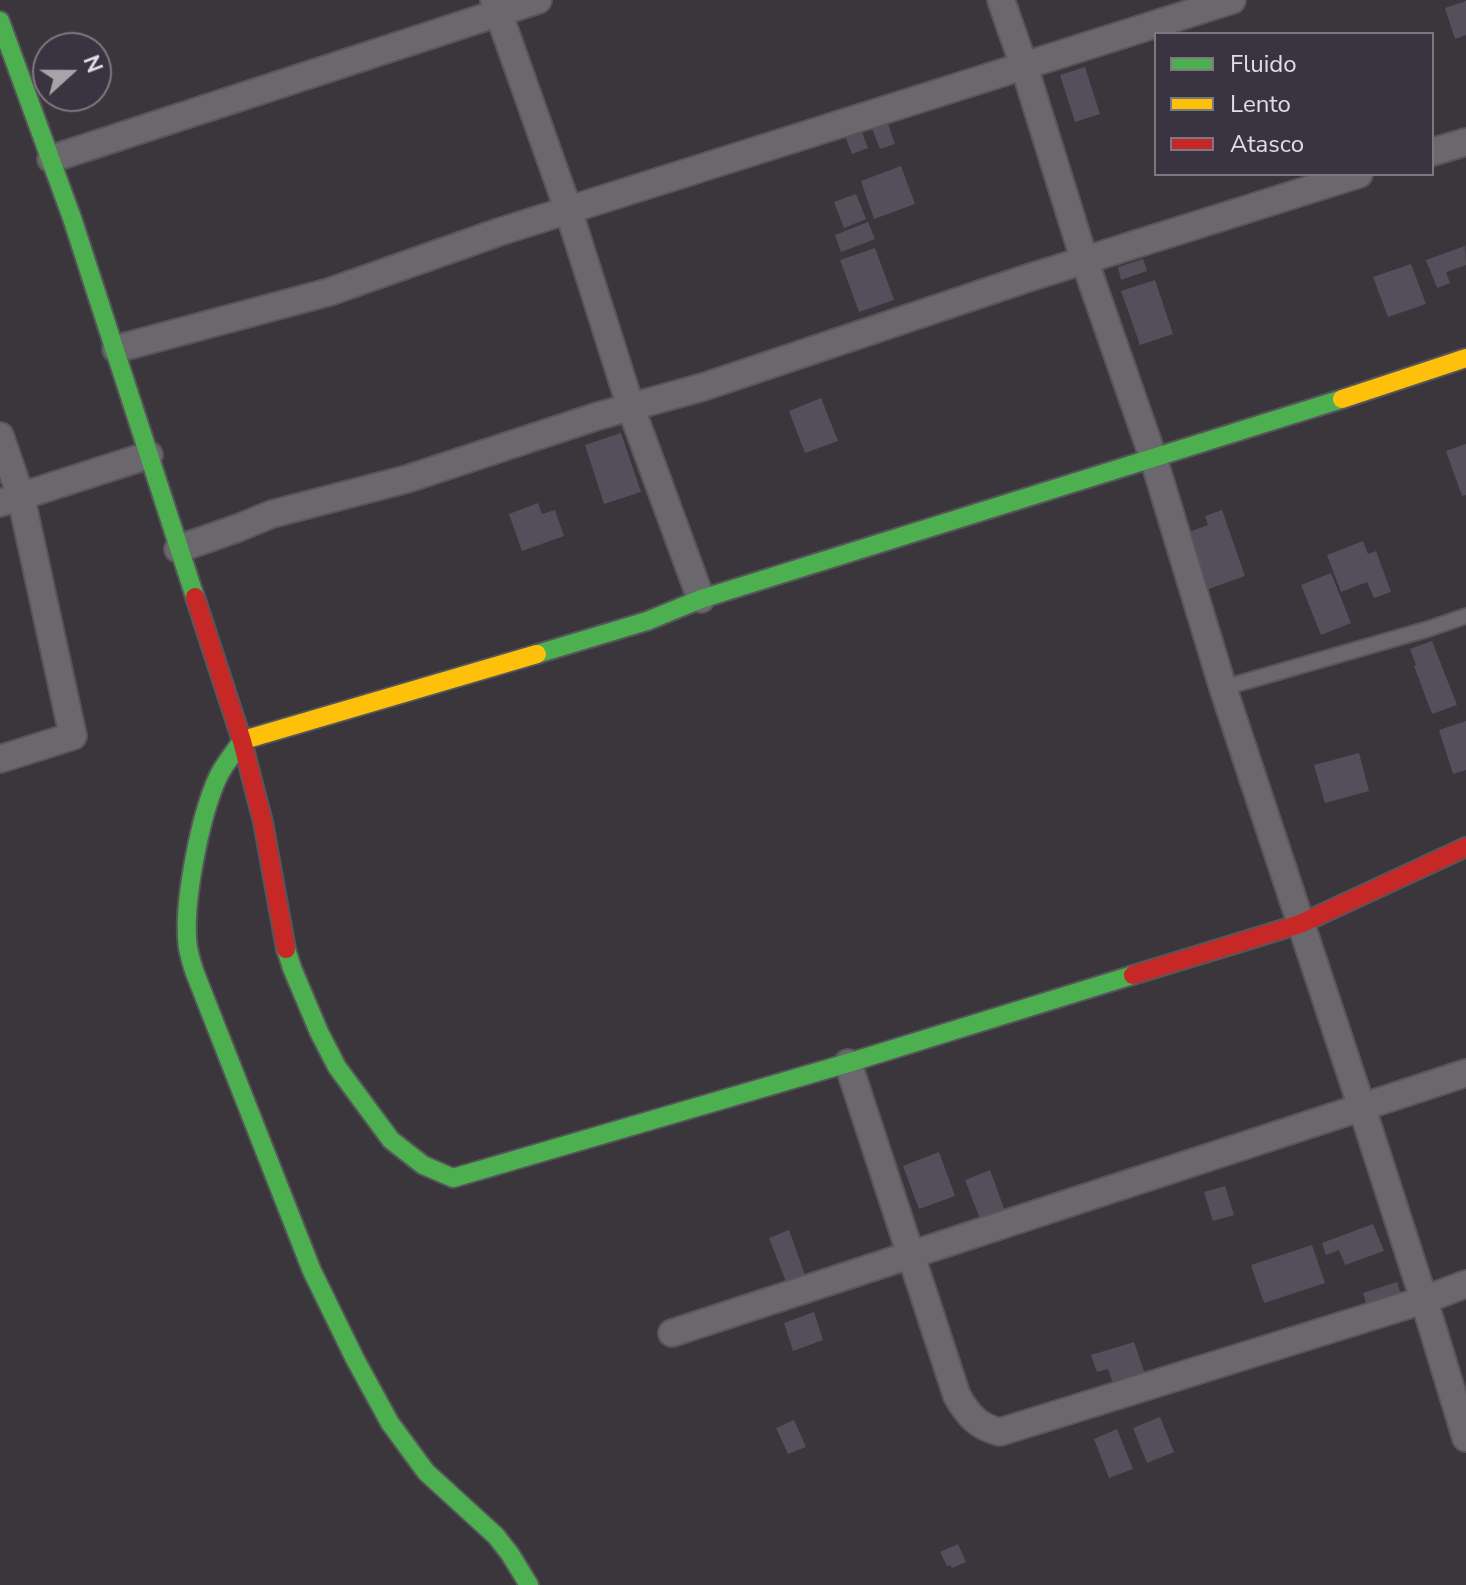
<!DOCTYPE html>
<html>
<head>
<meta charset="utf-8">
<style>
  body { margin:0 }
  #map { position:relative; width:1466px; height:1585px; overflow:hidden; background:#39373c; font-family:"Nunito Sans",sans-serif }
  canvas { display:block }
  .legend { position:absolute; left:1154px; top:32px; width:280px; height:144px; box-sizing:border-box; background:#39343f; border:2px solid #7c7881; margin:0; padding:10px 14px; list-style:none; font-size:24px; color:#e0dde4 }
  .legend li { display:flex; align-items:center; gap:16px; height:40px }
  .legend b { width:40px; border:2px solid #7c7881 }
  .north { position:absolute; left:32px; top:32px; width:80px; height:80px; box-sizing:border-box; background:#39343f; border:2px solid #7c7881; border-radius:50%; rotate:69deg; font-size:22px; font-weight:700; line-height:32px; text-align:center; color:#e0dde4 }
  .north::after { content:''; display:block; margin:auto; width:28px; height:36px; background:#a6a3a9; clip-path:polygon(50% 0,100% 100%,50% 72%,0 100%) }
</style>
</head>
<body>
<div id="map">
<canvas width="1466" height="1585"></canvas>
<ul class="legend">
<li><b style="height:10px;background:#4caf50"></b>Fluido</li>
<li><b style="height:10px;background:#ffc107"></b>Lento</li>
<li><b style="height:10px;background:#c62828"></b>Atasco</li>
</ul>
<div class="north">N</div>
</div>
<script>
const context = document.querySelector('canvas').getContext('2d');
context.lineJoin = 'round';
function fill(path, color) { context.fillStyle = color; context.fill(path, 'evenodd'); }
function stroke(path, color, width, dash) { context.strokeStyle = color; context.lineWidth = width; context.lineCap = dash ? 'butt' : 'round'; context.setLineDash(dash || []); context.stroke(path); }
const building = new Path2D(`
  M1466,1V35L1455,39L1445,8Z
  M1085,67L1100,114L1075,122L1060,75Z
  M887,121L895,144L880,149L871,126Z
  M861,129L868,148L852,154L845,136Z
  M901,166L915,204L874,219L861,181Z
  M856,194L866,219L844,228L834,202Z
  M868,222L875,239L841,252L835,235Z
  M1465,246L1466,265L1446,272L1450,283L1437,288L1426,260Z
  M875,248L894,300L859,312L840,260Z
  M1143,259L1147,271L1121,280L1118,267Z
  M1411,264L1426,304L1388,317L1373,277Z
  M1155,280L1173,334L1140,345L1121,291Z
  M821,398L838,441L805,453L789,411Z
  M621,433L641,492L604,504L585,445Z
  M1466,444V495L1462,496L1446,451Z
  M538,503L542,514L555,510L564,536L522,551L509,514Z
  M1222,510L1245,576L1203,591L1183,534L1208,525L1205,516Z
  M1363,541L1368,554L1376,551L1391,592L1374,598L1367,582L1341,592L1327,555Z
  M1331,573L1351,623L1321,635L1301,585Z
  M1432,641L1457,705L1432,714L1414,666L1416,665L1410,649Z
  M1466,721V770L1453,774L1439,730Z
  M1359,753L1369,791L1325,803L1314,765Z
  M939,1152L955,1196L919,1209L903,1166Z
  M990,1170L1006,1214L982,1224L965,1180Z
  M1225,1186L1234,1215L1213,1221L1204,1192Z
  M1373,1224L1384,1251L1345,1265L1339,1250L1326,1255L1322,1243Z
  M789,1230L805,1275L786,1282L769,1238Z
  M1312,1245L1325,1283L1264,1303L1251,1265Z
  M1397,1282L1403,1301L1369,1312L1363,1293Z
  M814,1312L823,1340L793,1351L784,1323Z
  M1134,1342L1146,1377L1114,1386L1108,1369L1097,1372L1091,1355Z
  M1160,1417L1174,1452L1147,1463L1133,1428Z
  M794,1420L806,1447L788,1454L776,1428Z
  M1117,1429L1133,1469L1109,1478L1094,1439Z
  M958,1544L966,1562L952,1568L950,1565L947,1566L940,1552Z`);
const lane = new Path2D(`
  M1223,688L1428,629L1466,616`);
const street = new Path2D(`
  M494,0L568,209L631,408L701,599
  M1001,0L1024,66L1085,262L1153,457L1223,688L1362,1108L1424,1300L1466,1438
  M1432,152L1466,142
  M51,159L538,0
  M116,349L329,292L499,232L1232,0
  M0,436L21,497L73,736L0,759
  M0,503L149,455
  M178,549L238,528L272,514L407,479L598,416L703,387L1028,278L1359,174
  M848,1063L957,1396C968,1415 978,1427 1000,1432L1424,1300L1466,1284
  M672,1333L1466,1073`);
const fast = new Path2D(`
  M0,21L72,218L195,597
  M537,654L647,621L701,599L1342,399
  M247,739L242,741C234,753 224,764 218,777C200,816 182,906 188,948C190,957 192,965 195,973L312,1271L355,1359L390,1423L426,1472L496,1536L510,1554L529,1585
  M286,949L292,968L319,1032L337,1067L391,1140L423,1165L453,1178L848,1063L1133,975`);
const slow = new Path2D(`
  M1342,399L1466,358
  M247,739L537,654`);
const jam = new Path2D(`
  M195,597L242,741L263,822L286,949
  M1133,975L1300,924L1466,847`);
fill(building, '#544f5a');
stroke(lane, '#57555a', 18);
stroke(street, '#57555a', 30);
stroke(fast, '#57555a', 22);
stroke(slow, '#57555a', 22);
stroke(jam, '#57555a', 22);
stroke(lane, '#6a686d', 14);
stroke(street, '#6a686d', 26);
stroke(fast, '#4caf50', 18);
stroke(slow, '#ffc107', 18);
stroke(jam, '#c62828', 18);
</script>
</body>
</html>
